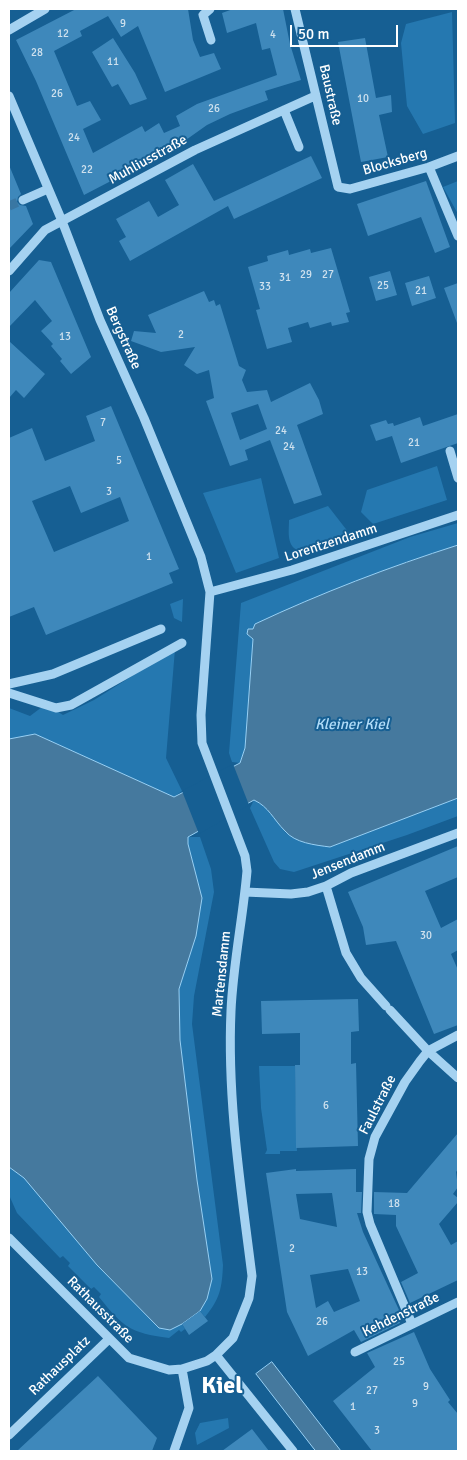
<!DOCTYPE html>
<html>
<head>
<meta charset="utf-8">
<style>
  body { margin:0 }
  #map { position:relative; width:467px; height:1460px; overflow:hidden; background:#165f93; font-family:Signika,sans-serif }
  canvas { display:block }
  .frame { position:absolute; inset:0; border:10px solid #fff; pointer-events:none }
  .scale { position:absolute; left:290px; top:25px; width:108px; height:22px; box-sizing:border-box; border:2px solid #fff; border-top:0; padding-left:6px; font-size:15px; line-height:18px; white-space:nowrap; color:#fff; -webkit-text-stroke:4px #165f93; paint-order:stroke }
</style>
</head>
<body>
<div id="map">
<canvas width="467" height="1460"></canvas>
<div class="frame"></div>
<div class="scale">50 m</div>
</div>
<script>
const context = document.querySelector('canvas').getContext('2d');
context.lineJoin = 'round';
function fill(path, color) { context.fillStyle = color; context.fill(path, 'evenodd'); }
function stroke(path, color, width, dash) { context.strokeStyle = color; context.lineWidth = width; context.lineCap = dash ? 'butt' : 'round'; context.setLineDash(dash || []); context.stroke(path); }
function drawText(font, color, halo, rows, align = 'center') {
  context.font = font + ' Signika,sans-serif'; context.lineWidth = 4; context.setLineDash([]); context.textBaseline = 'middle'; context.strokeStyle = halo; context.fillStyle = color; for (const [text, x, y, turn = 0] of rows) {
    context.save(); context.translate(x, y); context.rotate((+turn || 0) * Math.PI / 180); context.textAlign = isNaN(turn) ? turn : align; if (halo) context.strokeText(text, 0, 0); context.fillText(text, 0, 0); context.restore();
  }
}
const green = new Path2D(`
  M452,12L455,123L423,134L407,106L401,43L406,24Z
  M458,181V214L443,187Z
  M437,466L447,500L373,524L361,512L367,490Z
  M261,478L279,558L236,573L203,493Z
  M328,506L349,533L300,551C286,547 289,532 289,520Z
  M458,523V545L406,562L299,604L253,629L247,634L253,639L245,748L240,763L232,762L229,753L241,603L410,537Z
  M183,599L182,622L174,618L170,604Z
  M175,649L166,758L182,791L174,797L35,734L9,739V708L30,716L46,704L63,715L94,700Z
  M458,798V816L407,835L294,872L280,869L274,862L250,808L254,800L264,805L286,833L330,847Z
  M187,837H200L211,869L214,892L194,996L192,1024L223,1265C222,1288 220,1299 205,1317L200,1311L207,1299L212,1279L197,1180L180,1040L179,989L196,936Z
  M259,1066H295L297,1151H280V1154H265L267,1150L261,1108Z
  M9,1167L24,1178L170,1330L182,1324L185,1329L181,1332L179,1330L169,1338C130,1333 123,1327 99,1297L101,1294L94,1287L91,1289L68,1266L70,1263L63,1256L60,1258L17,1213L9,1195Z
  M228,1418L229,1428L197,1445L195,1433L200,1423Z`);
const water = new Path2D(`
  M458,545V798L330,847C315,845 295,843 285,831C273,819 269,807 254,800L188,837V844L202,898L196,936L179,989L180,1040L197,1180L212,1279L207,1299L200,1311L182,1324L170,1330L159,1328L97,1265L24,1178L9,1167V739L35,734L174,797L240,763L245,748L253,639L247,634L248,629H253L255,624C321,593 389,567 458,545Z
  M272,1362L341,1451H316L314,1449L256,1374Z`);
const pier = new Path2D(`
  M233,764L249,805L199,834L182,791Z`);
const building = new Path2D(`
  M76,9H188L193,40L200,57L214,53L221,69L165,92L138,26L121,37L108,16L80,31L82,36L54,51L77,106L90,101L101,120L83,129L93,153L142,126L145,132L159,123L164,133L180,126L176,116L197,104L277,75L270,48L262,50L256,23L227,33L222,13L233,9H283L290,44L301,80L265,91L268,100L230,114L207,125L183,142L159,156L84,195L36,81L16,40Z
  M113,38L135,73L147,99L130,105L118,84L112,87L92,52Z
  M365,38L376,98L391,95L392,112L379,115L388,157L361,162L338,42Z
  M311,156L322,178L234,219L228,206L130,261L119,241L126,237L116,219L149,201L158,217L179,205L165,180L193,164L214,201Z
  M9,165L21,194L18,197L17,202L20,205L26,206L33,224L9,249Z
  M426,181L450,247L435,253L421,217L368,236L357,204Z
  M331,248L350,312L346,313L349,322L332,326L331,322L310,328L308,322L288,328L292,342L267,349L256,310L260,309L248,267L268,261L267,256L288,250L289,255L310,249L311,253Z
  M39,260L51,262L91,357L71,374L60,361L62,359L51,346L53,344L41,331L52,321L35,300L9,327V293Z
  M390,271L397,295L376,301L369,277Z
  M429,276L436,298L412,306L405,283Z
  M458,283V323H457L444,288Z
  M204,291L209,302L214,300L216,306L220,304L239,366L246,370L242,380L247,392L267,390L271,402L310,383L319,400L323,414L297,425L322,495L294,504L270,440L245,450L248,460L230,466L206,401L214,398L209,370L197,374L184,365L195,347L161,352L131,341L134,331L156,333L148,315ZM258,404L267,429L240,440L231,413Z
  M9,341L45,374L24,398L16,390L9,398Z
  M111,406L179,569L169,573L173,583L46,635L34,607L9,617V438L32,428L45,461L95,441L86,416ZM70,486L81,513L120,497L129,521L54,552L32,501Z
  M458,414V443L401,463L392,436L376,441L370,425L386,420L388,424L393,423L394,426L420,417L423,426Z
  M458,846V877L425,891L441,928L458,919V950L451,954L458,970V1025L434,1034L396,941L366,945L363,927L348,892Z
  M358,999L359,1031L351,1032V1064L356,1063L358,1146L296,1148L295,1065H300V1033L262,1034L261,1001Z
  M458,1133V1169L456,1172L458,1187L453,1194L458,1198V1202L439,1224L451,1245L458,1241V1280L410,1303L401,1282L418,1273L396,1226V1215L374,1214V1192L407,1193Z
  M296,1169V1171L356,1169V1192H362L361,1213H357L363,1232L399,1310L400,1323L361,1342L354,1330L308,1356L287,1312L266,1173ZM332,1193L337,1227L300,1219L296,1194ZM348,1269L360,1301L334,1312L328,1301L316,1308L310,1275Z
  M200,1311L208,1321L189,1335L182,1324Z
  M414,1332L430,1369L450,1400L448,1402L458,1414V1451H372L333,1401L375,1367L367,1353Z
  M98,1376L157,1438L152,1451H17Z
  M252,1429L269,1451H222Z`);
const minorTunnel = new Path2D(`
  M9,206L23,200`);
const minor = new Path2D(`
  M210,9L203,15L211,40
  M295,9L338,187L350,189L429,167L458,156
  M9,30L45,9
  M9,96L62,221L100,320L144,418L201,557L210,592L201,715L202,743L245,856L247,871C243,918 233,964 231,1011C227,1100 241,1188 252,1276L249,1298L233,1338L216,1355L207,1361L182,1369L169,1370L129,1358L9,1238
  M284,110L299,147
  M429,167L458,236
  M23,200L48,189
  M9,271L45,230L195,150L315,96
  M450,451L458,478
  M210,592L292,570L458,515
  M9,684L53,674L161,629
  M9,693L56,708L71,705L182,643
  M326,886L346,953L361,978L386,1006
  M245,892L291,894L308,892L326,886L351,873L458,833
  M390,1010L428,1051L458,1078
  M412,1324L370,1224L367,1212L369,1159L375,1137L405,1082L420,1061L428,1051L458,1035
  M355,1352L458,1302
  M216,1355L293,1451
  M9,1435L109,1339
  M174,1451L189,1408L182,1369`);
const numberNames = [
  ["9",123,24],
  ["12",63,34],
  ["4",273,35],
  ["28",37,53],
  ["11",113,62],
  ["26",57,94],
  ["10",363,99],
  ["26",214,109],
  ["24",74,138],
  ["22",87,170],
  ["29",306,275],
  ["27",328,275],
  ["31",285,278],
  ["25",383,286],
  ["33",265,287],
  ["21",421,291],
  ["2",181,335],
  ["13",65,337],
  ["7",103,423],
  ["24",281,431],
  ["21",414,443],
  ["24",289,447],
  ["5",119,461],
  ["3",109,492],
  ["1",149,557],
  ["30",426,936],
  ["6",326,1106],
  ["18",394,1204],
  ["2",292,1249],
  ["13",362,1272],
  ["26",322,1322],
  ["25",399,1362],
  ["9",426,1387],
  ["27",372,1391],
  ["9",415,1404],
  ["1",353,1407],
  ["3",377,1431]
];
const streetNames = [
  ["Baustraße",330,95,77],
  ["Muhliusstraße",148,160,-29],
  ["Blocksberg",395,162,-16],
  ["Bergstraße",123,338,66],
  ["Lorentzendamm",331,543,-18],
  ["Jensendamm",348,861,-22],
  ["Martensdamm",222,974,-84],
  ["Faulstraße",378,1105,-63],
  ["Rathausstraße",100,1310,45],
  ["Kehdenstraße",401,1315,-26],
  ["Rathausplatz",60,1366,-44]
];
const waterNames = [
  ["Kleiner Kiel",352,725]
];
const townNames = [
  ["Kiel",222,1387]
];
fill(green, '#2578b0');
fill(water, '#45799e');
stroke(water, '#98d0f4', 1);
fill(pier, '#165f93');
fill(building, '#3e88bb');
stroke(minorTunnel, '#3977a3', 9, [9, 4.5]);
stroke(minor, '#a5d2f1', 9);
drawText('11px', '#cfe1ee', null, numberNames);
drawText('14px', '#fff', '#165f93', streetNames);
drawText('italic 15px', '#b1dcf8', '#165f93', waterNames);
drawText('bold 24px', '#fff', '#165f93', townNames);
</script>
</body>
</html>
